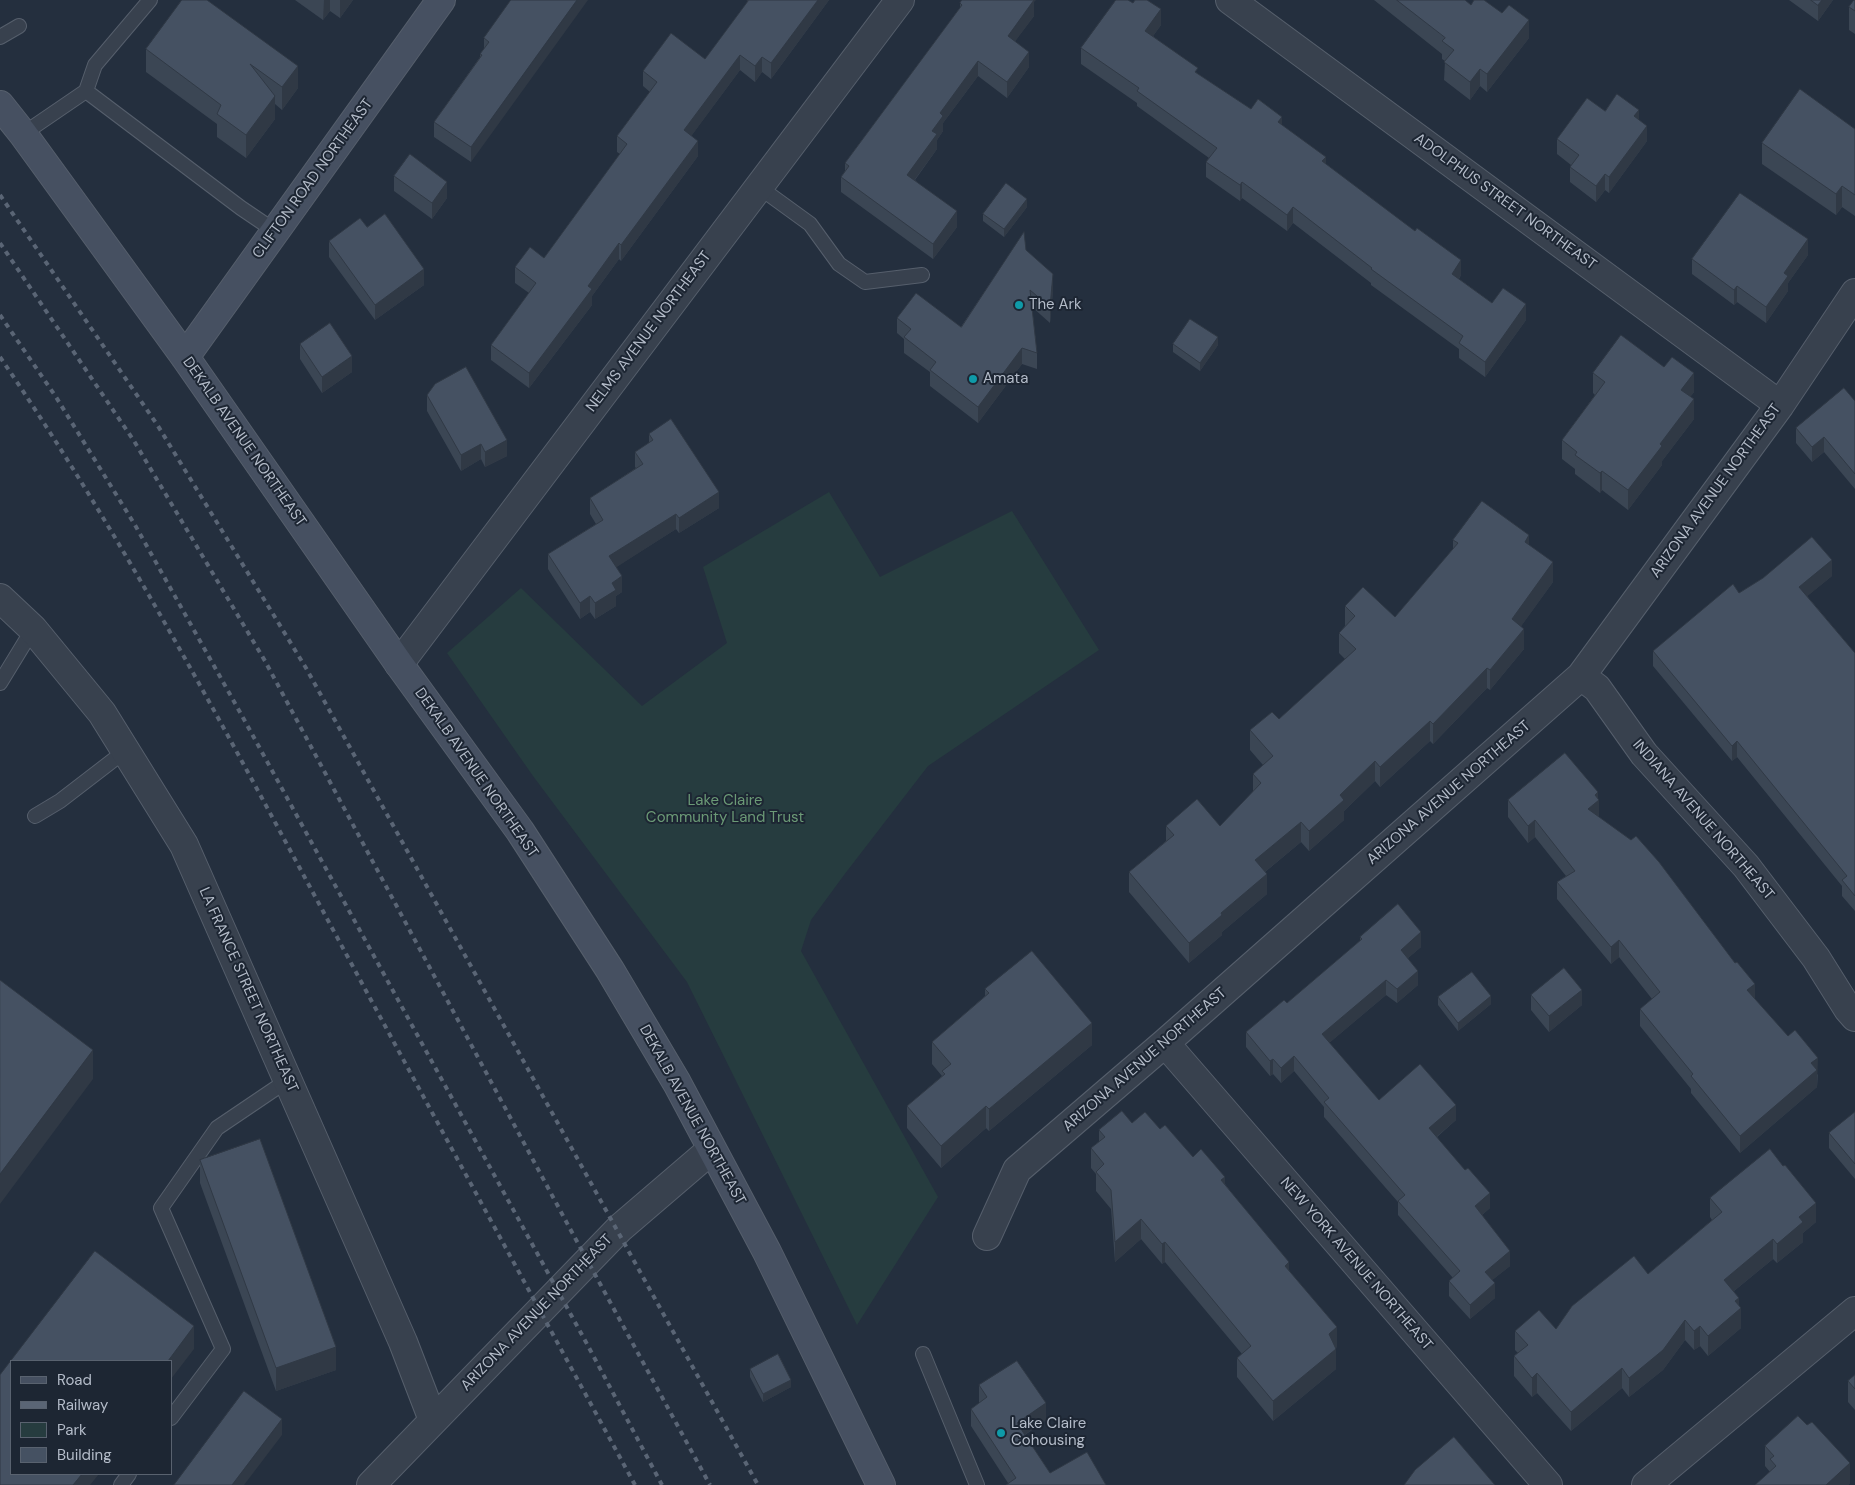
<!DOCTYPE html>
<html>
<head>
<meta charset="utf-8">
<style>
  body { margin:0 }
  #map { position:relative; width:1855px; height:1485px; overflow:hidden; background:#242f3e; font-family:"DM Sans",sans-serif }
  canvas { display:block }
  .legend { position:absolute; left:10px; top:1360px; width:162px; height:115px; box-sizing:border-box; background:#1d2633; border:1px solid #59626f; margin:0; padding:6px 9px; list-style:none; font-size:15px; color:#b4bcc9 }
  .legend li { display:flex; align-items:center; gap:10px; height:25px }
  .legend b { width:25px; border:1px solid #59626f }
</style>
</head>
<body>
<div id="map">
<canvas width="1855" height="1485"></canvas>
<ul class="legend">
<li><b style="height:6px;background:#465061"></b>Road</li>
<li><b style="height:6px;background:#5a6575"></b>Railway</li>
<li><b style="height:14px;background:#263c3f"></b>Park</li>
<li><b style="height:14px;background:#455162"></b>Building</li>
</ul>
</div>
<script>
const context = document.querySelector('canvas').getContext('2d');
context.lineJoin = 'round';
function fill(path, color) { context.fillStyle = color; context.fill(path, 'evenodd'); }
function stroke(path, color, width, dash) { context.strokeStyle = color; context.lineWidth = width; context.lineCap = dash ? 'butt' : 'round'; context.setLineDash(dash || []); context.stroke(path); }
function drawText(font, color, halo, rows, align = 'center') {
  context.font = font + ' "DM Sans",sans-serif'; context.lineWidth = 4; context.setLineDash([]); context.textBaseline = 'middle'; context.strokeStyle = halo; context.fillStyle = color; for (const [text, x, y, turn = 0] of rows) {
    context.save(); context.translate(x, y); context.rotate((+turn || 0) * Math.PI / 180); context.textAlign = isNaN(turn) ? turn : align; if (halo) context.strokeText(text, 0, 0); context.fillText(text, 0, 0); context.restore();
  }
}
const green = new Path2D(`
  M829,492L880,577L1012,511L1099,650L928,766L844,875L811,920L801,951L938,1197L857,1325L687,982L533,776L447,653L521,588L642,706L727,643L703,567Z`);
const lane = new Path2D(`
  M0,37L19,26
  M86,91L95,65L150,0
  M23,134L86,91L241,208L275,231
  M759,187L810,224L839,264L865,282L922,275
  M0,683L33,629
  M35,816L60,801L125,751
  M923,1354L977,1485
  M171,1418L223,1349L161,1208L217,1128L288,1080
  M121,1485L129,1474`);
const street = new Path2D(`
  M1230,0L1780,405
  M0,598L33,629L102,713L184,845L403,1342L433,1420
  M399,664L900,0
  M1581,676L1597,688L1644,754L1746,866L1816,958L1848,1009L1855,1017
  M1165,1043L1548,1485
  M987,1236L1017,1170L1165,1043L1581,676L1780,405L1855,293
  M371,1485L620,1228L711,1150
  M1646,1485L1855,1311`);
const secondary = new Path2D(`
  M0,105L23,134L185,357L399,664L520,831L610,970L677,1083L767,1252L881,1485
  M185,357L441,0`);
const rail = new Path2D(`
  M0,195L158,426L306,668L758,1485
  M0,243L134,441L265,661L568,1225L710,1485
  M0,315L56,397L135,525L241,714L587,1344L662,1485
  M0,357C121,534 222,724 324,913C427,1104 531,1294 635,1485`);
const wall = new Path2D(`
  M295,0H353L340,18L330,11L323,20Z
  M511,0L471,162L434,137V122L480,57V54L484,49V38Z
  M747,0H829L771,79L762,72L755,82L740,70L691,136L698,156L621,261L619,259L592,296V305L529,388L491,360V345L529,293L515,283V267L544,258L620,154L617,152V136L650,92L643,86V71L705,59L747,3Z
  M1374,0H1465L1471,5L1529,38L1487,92L1480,86L1470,100L1444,80L1445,61L1442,59V54Z
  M1789,0H1833L1818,21Z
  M1855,0V34L1849,30V7Z
  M1034,2V16L1015,41L1029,67L1007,98L978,76L943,123V131L937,140V149L915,180L957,227L933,259L841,192V177L845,171V163L960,8V3Z
  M1133,3L1161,25L1153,36L1198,74L1251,109L1282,125L1326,164L1461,275L1459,279L1492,303L1526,320L1485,377L1459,358V349L1371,285V283L1293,223L1287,231L1242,198L1240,201L1206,177V162L1209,158L1137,106V103L1081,64V48Z
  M146,49L298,66V88L282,110L275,104V119L246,158L217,137V124L146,72Z
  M1605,111L1639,120L1647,141L1609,193L1605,190L1596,202L1570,182V167L1571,165L1557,154V139Z
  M1855,129V216L1842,207L1836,215L1762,164V143Z
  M394,176L447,198L432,219L394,191Z
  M1027,207L1004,237L983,221V214Z
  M367,227L424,285L375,320L329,257V241Z
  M1026,250L1053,290L1050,323L1032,307L1037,353V369L1022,364L978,423L930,386V372L904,353V339L897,333V318L961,327Z
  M1808,255L1788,283V291L1766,323L1737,302L1734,305L1692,274V259Z
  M300,344L352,372L322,393L300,359Z
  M1173,344L1218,345L1200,371L1173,352Z
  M1593,373L1694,392L1690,397L1694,419L1662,461V465L1628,510L1602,490L1600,493L1575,474V469L1562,459V440L1595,395L1593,393Z
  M427,395L507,456L485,467L481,459L461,471L427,411Z
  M1855,401V489L1824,452L1812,462L1796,443V428Z
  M649,434L719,508L679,533L676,529L616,567L622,592L616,596V606L595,619L590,612L580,619L548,569V554L596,524L590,514V498L636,468L635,467V452L649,443Z
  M1453,540L1529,545L1553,582L1521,626L1524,649L1490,690L1487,688L1433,744L1430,741L1380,787L1375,781L1344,811V820L1309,851L1301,842L1265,872L1267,894L1222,932V935L1189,963L1129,892V872L1166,841V826H1220L1253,792V774L1263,765L1250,750V730L1279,719L1345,659L1339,653V633L1345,626V606L1395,617L1453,549Z
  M1832,576L1807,596L1855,653V911L1842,896V886L1737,757L1732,761L1653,666V651L1739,593Z
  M1598,798L1599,817L1755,1000L1818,1075L1817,1087L1740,1153L1691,1093V1089L1640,1026V1009L1652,999L1619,957L1611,964L1557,899V882L1566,876L1535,837L1528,843L1508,817V800Z
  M1360,937L1421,947L1408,958L1418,985L1397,1003L1386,995L1329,1043L1379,1100L1456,1120L1437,1137L1490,1208L1482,1215L1510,1266L1492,1280L1495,1298L1470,1319L1449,1296V1281L1453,1278L1398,1215V1202L1324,1117V1107L1294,1071L1281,1083L1273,1074L1270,1076L1246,1047V1032L1287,1003L1360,941Z
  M985,989L1092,1045L989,1131L986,1128L941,1168L907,1128V1106L942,1076L932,1064V1042L985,996Z
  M1531,995L1582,1005L1549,1032L1531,1010Z
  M1438,997L1491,1004L1458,1031L1438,1005Z
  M1855,1112V1179L1829,1148V1133Z
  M1132,1123L1160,1129L1225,1184L1289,1270L1337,1347L1335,1348L1336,1369L1273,1421L1237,1377V1358L1242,1354L1165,1262L1162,1264L1141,1239L1115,1262L1111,1209L1096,1191V1174L1091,1168V1148L1099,1142V1130Z
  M200,1160L336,1370L276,1391L200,1183Z
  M1710,1198L1816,1222L1803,1233V1242L1777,1263L1773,1259L1734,1291L1739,1307L1741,1328L1708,1356L1700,1346L1694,1350L1685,1340L1663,1370L1629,1397L1622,1388L1571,1431L1537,1393L1532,1397L1514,1376V1356L1518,1353L1515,1350V1331L1556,1329L1648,1274L1712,1220L1710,1217Z
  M750,1369L791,1387L763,1402L750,1377Z
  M1855,1375V1410L1848,1402V1381Z
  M979,1385L1046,1420L1025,1435L1050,1473L1106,1485L1008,1483L971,1426V1409L979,1403Z
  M1765,1446L1850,1483L1848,1485H1755L1770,1472L1765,1466Z`);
const shadedWall = new Path2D(`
  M324,0H330V11L323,20Z
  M340,0H353L340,18Z
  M577,0H588L471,162V147Z
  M818,0H829L771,79V63Z
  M1028,0H1036L1034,2V16L1008,51V36Z
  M1822,0H1833L1818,21V5Z
  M1161,9V25L1145,47V31Z
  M1529,20V38L1487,92V74Z
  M1029,52V67L1007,98V82Z
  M740,55V70L684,146V130Z
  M762,57V72L755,82V66Z
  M978,61V76L943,123V131L937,140V149L907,190V175L932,131L940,113Z
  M298,66V88L282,110V87Z
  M1480,69V86L1470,100V82Z
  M275,96V119L246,158V135Z
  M1639,110V126L1634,116Z
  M1282,117V132L1278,122Z
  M1647,126V141L1609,193V177Z
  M698,141V156L621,261V245Z
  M1326,157V172L1322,161Z
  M1605,174V190L1596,202V186Z
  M447,182V198L432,219V203Z
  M1242,182V198L1240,201V185Z
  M1842,186V207L1836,215V194Z
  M1027,199V207L1004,237V229Z
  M1293,207V223L1287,231V215Z
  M957,211V227L933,259V244Z
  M1808,239V255L1788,283V291L1766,323V307L1784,273Z
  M619,243V259L592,296V305L529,388V373L588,286Z
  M1461,260V275L1452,289V274Z
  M424,269V285L375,320V305Z
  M1053,274V290L1050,323V307Z
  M1737,286V302L1734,305V290Z
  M1526,304V320L1485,377V362Z
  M1218,337V345L1200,371V363Z
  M1022,348V364L978,423V407Z
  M352,356V372L322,393V377Z
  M1694,373V392L1681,409V390Z
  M1694,399V419L1662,461V465L1628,510V490L1660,444Z
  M1824,437V452L1812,462V447Z
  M507,440V456L485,467V452Z
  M481,444V459L461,471V455Z
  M1602,471V490L1600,493V473Z
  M719,492V508L679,533V518Z
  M676,514V529L609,572V556Z
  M1529,535V555L1525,542Z
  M1832,560V576L1799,603V587Z
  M1553,562V582L1512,639V619Z
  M622,576V592L616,596V606L595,619V603L612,583Z
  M590,596V612L580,619V603Z
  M1524,629V649L1490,690V670Z
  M1487,668V688L1433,744V724Z
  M1430,721V741L1380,787V767Z
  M1737,741V757L1732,761V746Z
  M1375,761V781L1344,811V820L1309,851V831L1340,795Z
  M1598,792V801L1599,800V817L1588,826V809L1595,795Z
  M1535,820V837L1528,843V826Z
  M1301,822V842L1255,880V860Z
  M1267,874V894L1222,932V935L1189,963V943L1221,913Z
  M1421,932V947L1401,964V950Z
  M1619,940V957L1611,964V947Z
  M1418,971V985L1397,1003V989Z
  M1386,980V995L1322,1049V1034Z
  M1755,984V1001L1747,990Z
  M1582,990V1005L1549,1032V1016Z
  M1491,996V1004L1458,1031V1023Z
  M1092,1023V1045L989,1131V1109Z
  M93,1050V1079L0,1204V1174Z
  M1294,1056V1071L1281,1083V1068Z
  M1818,1058L1817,1087L1740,1153V1136L1811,1063Z
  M1273,1059V1074L1270,1076V1061Z
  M1456,1105V1120L1429,1143V1128Z
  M986,1106V1128L941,1168V1146Z
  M1225,1177V1197L1221,1180Z
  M1490,1193V1208L1475,1221V1206Z
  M1816,1203V1222L1803,1233V1242L1777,1263V1244L1799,1217Z
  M1141,1219V1239L1115,1262V1242Z
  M1773,1239V1259L1724,1299V1280Z
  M1165,1242V1262L1162,1264V1244Z
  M1510,1251V1266L1485,1286V1272Z
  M1289,1262V1282L1285,1266Z
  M1495,1283V1298L1470,1319V1305Z
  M1739,1298V1310L1741,1308V1328L1708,1356V1336L1735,1301Z
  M1685,1320V1340L1663,1370L1629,1397V1378Z
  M194,1326V1349L171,1379V1361H168Z
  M1700,1326V1346L1694,1350V1331Z
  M1337,1327V1347L1329,1353V1334Z
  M336,1347V1370L276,1391V1368Z
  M1336,1349V1369L1273,1421V1401Z
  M1622,1368V1388L1571,1431V1412Z
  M1537,1373V1393L1532,1397V1378Z
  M791,1380V1387L763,1402V1394Z
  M1046,1403V1420L1017,1440V1423Z
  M282,1419V1435L244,1485H232Z
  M1850,1463V1483L1848,1485H1826Z
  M82,1474H99L90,1485H73Z`);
const building = new Path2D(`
  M182,0H207L298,66L282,87L250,64L275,96L246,135L217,114L221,105L146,49Z
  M511,0H577L471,147L434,122L482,55L480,54L489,42L484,38Z
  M747,0H818L771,63L762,57L755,66L740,55L684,130L698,141L621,245L619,243L588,286L592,289L529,373L491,345L536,283L515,267L530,247L544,258L627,144L617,136L657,82L643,71L671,33L705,59L748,1Z
  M962,0H1034L1008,36L1029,52L1007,82L978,61L940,113L943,116L932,131L937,134L907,175L957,211L933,244L841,177L849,166L845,163L962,5L960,3Z
  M1116,0H1128L1133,3L1135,0H1147L1161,9L1145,31L1198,68L1195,72L1251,109L1258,99L1282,117L1278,122L1326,157L1322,161L1415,231L1417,228L1461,260L1452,274L1492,303L1503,288L1526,304L1485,362L1459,343L1463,336L1371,269L1372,268L1293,207L1287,215L1242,182L1240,185L1206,162L1217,148L1137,91L1139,88L1081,48Z
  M1397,0H1465L1471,5L1474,0H1484L1502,13L1509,5L1529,20L1487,74L1480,69L1470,82L1444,62L1454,50L1442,41L1445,38Z
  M1811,0H1822L1818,5Z
  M1854,0H1855V11L1849,7Z
  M1800,89L1855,129V195L1842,186L1836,194L1762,143Z
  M1617,94L1639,110L1634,116L1647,126L1609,177L1605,174L1596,186L1570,167L1579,155L1557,139L1587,98L1605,111Z
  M410,154L447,182L432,203L394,176Z
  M1006,183L1027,199L1004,229L983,214Z
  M1740,193L1808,239L1784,273L1788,276L1766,307L1737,286L1734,290L1692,259Z
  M385,214L424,269L375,305L329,241L360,218L367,227Z
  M1024,232L1026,250L1053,274L1050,307L1030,290L1037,353L1022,348L978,407L930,370L936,362L904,337L911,329L897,318L916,293L961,327Z
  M1190,319L1218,337L1200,363L1173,344Z
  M330,323L352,356L322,377L300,344Z
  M1621,335L1664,367L1672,357L1694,373L1681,390L1694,399L1660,444L1662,446L1628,490L1602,471L1600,473L1575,455L1577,452L1562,440L1605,382L1593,373Z
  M466,367L507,440L485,452L481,444L461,455L427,395L435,384Z
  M1844,388L1855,401V474L1824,437L1812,447L1796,428Z
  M671,419L719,492L679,518L676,514L609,556L622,576L612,583L616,590L595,603L590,596L580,603L548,554L603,520L590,498L643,464L635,452L653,440L649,434Z
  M1482,501L1529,535L1525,542L1553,562L1512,619L1524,629L1490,670L1487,668L1433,724L1430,721L1380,767L1375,761L1340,795L1344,800L1309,831L1301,822L1255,860L1267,874L1221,913L1222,915L1189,943L1129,872L1174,835L1166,826L1197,799L1220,826L1261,783L1253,774L1273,756L1250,730L1272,712L1279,719L1356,649L1339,633L1355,616L1345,606L1363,587L1395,617L1458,543L1453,540Z
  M1812,537L1832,560L1799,587L1855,653V896L1842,880L1847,876L1737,741L1732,746L1653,651L1733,584L1739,593L1763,578Z
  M1565,753L1598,792L1595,795L1599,800L1588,809L1631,840L1636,836L1659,862L1735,963L1737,962L1755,984L1747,990L1788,1036L1795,1030L1818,1058L1811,1063L1817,1070L1740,1136L1691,1076L1693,1074L1640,1009L1660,992L1619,940L1611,947L1557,882L1575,871L1535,820L1528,826L1508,800Z
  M1398,904L1421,932L1401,950L1418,971L1397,989L1386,980L1322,1034L1379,1100L1420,1064L1456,1105L1429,1128L1465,1170L1468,1168L1490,1193L1475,1206L1510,1251L1485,1272L1495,1283L1470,1305L1449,1281L1460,1271L1398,1201L1405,1195L1324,1102L1329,1098L1294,1056L1281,1068L1273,1059L1270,1061L1246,1032L1284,1000L1287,1003L1362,939L1360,937Z
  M1032,951L1092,1023L989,1109L986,1106L941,1146L907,1106L945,1074L942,1071L951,1064L932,1042L989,993L985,989Z
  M1564,968L1582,990L1549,1016L1531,995Z
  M1472,972L1491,996L1458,1023L1438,997Z
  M0,980L93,1050L0,1174Z
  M1122,1111L1132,1123L1145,1112L1160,1129L1165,1125L1193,1157L1201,1149L1225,1177L1221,1180L1289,1262L1285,1266L1337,1327L1329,1334L1336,1349L1273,1401L1237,1358L1251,1346L1165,1242L1162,1244L1141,1219L1115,1242L1111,1190L1096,1172L1104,1164L1091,1148L1105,1137L1099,1130Z
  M1855,1112V1164L1829,1133Z
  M260,1139L336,1347L276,1368L200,1160Z
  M1770,1149L1783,1166L1785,1165L1816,1203L1799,1217L1803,1222L1777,1244L1773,1239L1724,1280L1739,1298L1735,1301L1741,1308L1708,1336L1700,1326L1694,1331L1685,1320L1663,1350L1629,1378L1622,1368L1571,1412L1537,1373L1532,1378L1514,1356L1528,1345L1515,1331L1539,1310L1556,1329L1572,1306L1634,1256L1648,1274L1722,1212L1710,1198Z
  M95,1251L194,1326L168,1361H11V1474H82L73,1485H0V1375Z
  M778,1354L791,1380L763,1394L750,1369Z
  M1017,1361L1046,1403L1017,1423L1050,1473L1087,1452L1106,1485H1006L1016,1478L971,1409L987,1397L979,1385Z
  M1855,1375V1389L1848,1381Z
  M244,1391L282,1419L232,1485H174Z
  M1798,1416L1807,1425L1812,1422L1850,1463L1826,1485H1755L1776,1466L1770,1459L1774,1456L1765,1446Z
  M1454,1437L1495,1485H1404L1415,1470Z`);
const markers = [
  [1019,305,5,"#0f9aa8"],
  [973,379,5,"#0f9aa8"],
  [1001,1433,5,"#0f9aa8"]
];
const streetNames = [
  ["CLIFTON ROAD NORTHEAST",313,179,-54],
  ["ADOLPHUS STREET NORTHEAST",1505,202,36],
  ["NELMS AVENUE NORTHEAST",649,332,-53],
  ["DEKALB AVENUE NORTHEAST",244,442,55],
  ["ARIZONA AVENUE NORTHEAST",1716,491,-54],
  ["DEKALB AVENUE NORTHEAST",476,773,55],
  ["ARIZONA AVENUE NORTHEAST",1449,793,-41],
  ["INDIANA AVENUE NORTHEAST",1703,820,49],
  ["LA FRANCE STREET NORTHEAST",248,990,66],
  ["ARIZONA AVENUE NORTHEAST",1145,1060,-41],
  ["DEKALB AVENUE NORTHEAST",692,1115,61],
  ["NEW YORK AVENUE NORTHEAST",1356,1264,49],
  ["ARIZONA AVENUE NORTHEAST",537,1313,-46]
];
const poiNames = [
  ["The Ark",1029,305],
  ["Amata",983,379],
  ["Lake Claire",1011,1424],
  ["Cohousing",1011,1441]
];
const parkNames = [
  ["Lake Claire",725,801],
  ["Community Land Trust",725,818]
];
fill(green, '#263c3f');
stroke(lane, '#565f6c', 16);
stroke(street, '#565f6c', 30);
stroke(secondary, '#565f6c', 30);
stroke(lane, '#38414e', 14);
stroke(street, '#38414e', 28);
stroke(secondary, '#465061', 28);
stroke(rail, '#5a6575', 4, [5, 5]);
fill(wall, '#3b4654');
fill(shadedWall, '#303945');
fill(building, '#455162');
stroke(building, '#303945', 1);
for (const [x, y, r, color] of markers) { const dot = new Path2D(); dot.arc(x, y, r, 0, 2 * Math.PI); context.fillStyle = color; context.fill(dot); stroke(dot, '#1d2633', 2); }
drawText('15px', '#b4bcc9', '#1d2633', streetNames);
drawText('15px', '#b4bcc9', '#1d2633', poiNames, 'left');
drawText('15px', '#6b9a76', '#1d2633', parkNames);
</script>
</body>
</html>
